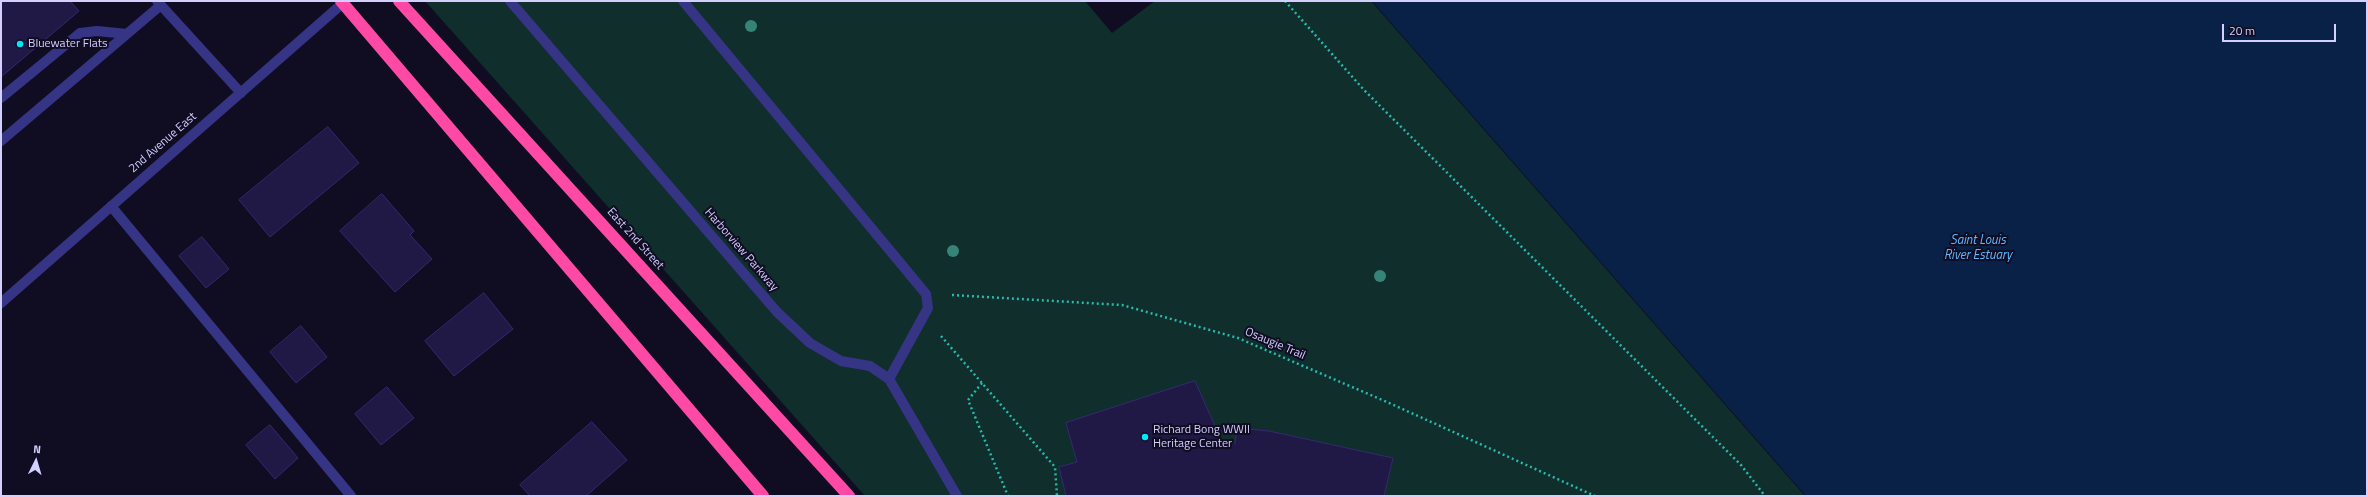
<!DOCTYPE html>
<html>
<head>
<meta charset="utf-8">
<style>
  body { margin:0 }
  #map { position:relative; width:2368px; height:497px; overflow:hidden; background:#100d23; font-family:"Titillium Web",sans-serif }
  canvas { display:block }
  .frame { position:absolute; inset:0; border:2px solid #d3cfff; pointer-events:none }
  .north { position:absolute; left:16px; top:441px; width:40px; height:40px; -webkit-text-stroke:3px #100d23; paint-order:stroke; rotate:5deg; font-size:11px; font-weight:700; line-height:16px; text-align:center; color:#d3cfff }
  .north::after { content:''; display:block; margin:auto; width:14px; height:18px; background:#d3cfff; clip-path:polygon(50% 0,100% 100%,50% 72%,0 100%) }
  .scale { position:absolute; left:2222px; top:24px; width:114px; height:18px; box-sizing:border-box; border:2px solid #d3cfff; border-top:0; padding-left:5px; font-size:12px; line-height:14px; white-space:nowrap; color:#d3cfff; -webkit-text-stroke:3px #100d23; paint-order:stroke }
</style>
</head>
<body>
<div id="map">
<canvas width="2368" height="497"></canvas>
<div class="frame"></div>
<div class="north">N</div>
<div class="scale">20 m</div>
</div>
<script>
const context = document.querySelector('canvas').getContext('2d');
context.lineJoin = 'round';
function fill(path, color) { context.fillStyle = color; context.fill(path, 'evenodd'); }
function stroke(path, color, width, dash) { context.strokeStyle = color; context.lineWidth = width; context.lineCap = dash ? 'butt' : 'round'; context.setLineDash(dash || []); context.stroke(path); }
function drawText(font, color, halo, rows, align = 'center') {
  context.font = font + ' "Titillium Web",sans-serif'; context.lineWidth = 4; context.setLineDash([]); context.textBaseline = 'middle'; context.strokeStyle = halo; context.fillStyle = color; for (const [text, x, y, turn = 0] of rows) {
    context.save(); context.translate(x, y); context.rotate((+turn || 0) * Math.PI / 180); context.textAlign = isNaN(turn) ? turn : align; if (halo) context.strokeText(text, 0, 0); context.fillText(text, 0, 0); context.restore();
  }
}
const green = new Path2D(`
  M425,1H1085L1112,33L1155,1H1371L1805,496H865Z`);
const water = new Path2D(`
  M1372,1H2367V496H1806Z`);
const building = new Path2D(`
  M1,1H70L79,11L1,77Z
  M328,127L359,163L270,237L239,200Z
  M382,194L414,231L410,235L432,259L395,292L340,231Z
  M202,237L229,269L206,288L179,256Z
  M484,293L513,329L454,376L425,341Z
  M301,326L327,357L296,383L270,352Z
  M1195,381L1222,442L1235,443L1237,428L1269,431L1393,458L1384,496H1066L1059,467L1077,462L1066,423Z
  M387,387L414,418L381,445L355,414Z
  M592,422L627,460L586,496H530L520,485Z
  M270,425L298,458L275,479L246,445Z`);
const path = new Path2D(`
  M1285,1L1364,90L1741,465L1765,496
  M952,295L1122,305L1238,338L1387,402L1595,496
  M941,336L1055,467L1057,496
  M982,383L968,400L1008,496`);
const minor = new Path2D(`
  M157,1L241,93
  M510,1L777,312L810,343L841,361L870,366L889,379L957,496
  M683,1L926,294L928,308L889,379
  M1,98L80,33L97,31L127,34
  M1,141L161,5
  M111,206L351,496
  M1,303L343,3`);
const highway = new Path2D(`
  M341,1L763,496
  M399,1L849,496`);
const trees = [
  [751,26],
  [953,251],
  [1380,276]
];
const markers = [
  [20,44,4,"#00e7fa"],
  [1145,437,4,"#00e7fa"]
];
const poiNames = [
  ["Bluewater Flats",28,44],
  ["Richard Bong WWII",1153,430],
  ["Heritage Center",1153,444]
];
const streetNames = [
  ["2nd Avenue East",163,143,-41],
  ["East 2nd Street",635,239,48],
  ["Harborview Parkway",741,250,49],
  ["Osaugie Trail",1275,344,23]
];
const waterNames = [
  ["Saint Louis",1978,241],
  ["River Estuary",1978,256]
];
fill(green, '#0f2e2c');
fill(water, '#092146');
fill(building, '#201845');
stroke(building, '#352972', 1);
stroke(path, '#28baae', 2.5, [2, 3]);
stroke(minor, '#363585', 10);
stroke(highway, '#ff4aa5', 12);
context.fillStyle = '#368478';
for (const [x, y] of trees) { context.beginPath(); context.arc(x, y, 6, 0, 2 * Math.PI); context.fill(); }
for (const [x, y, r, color] of markers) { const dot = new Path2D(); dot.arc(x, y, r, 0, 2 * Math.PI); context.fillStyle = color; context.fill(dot); stroke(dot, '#100d23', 1.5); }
drawText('12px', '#d3cfff', '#100d23', poiNames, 'left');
drawText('12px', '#d3cfff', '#100d23', streetNames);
drawText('italic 13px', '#5db8ff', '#100d23', waterNames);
</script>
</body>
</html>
